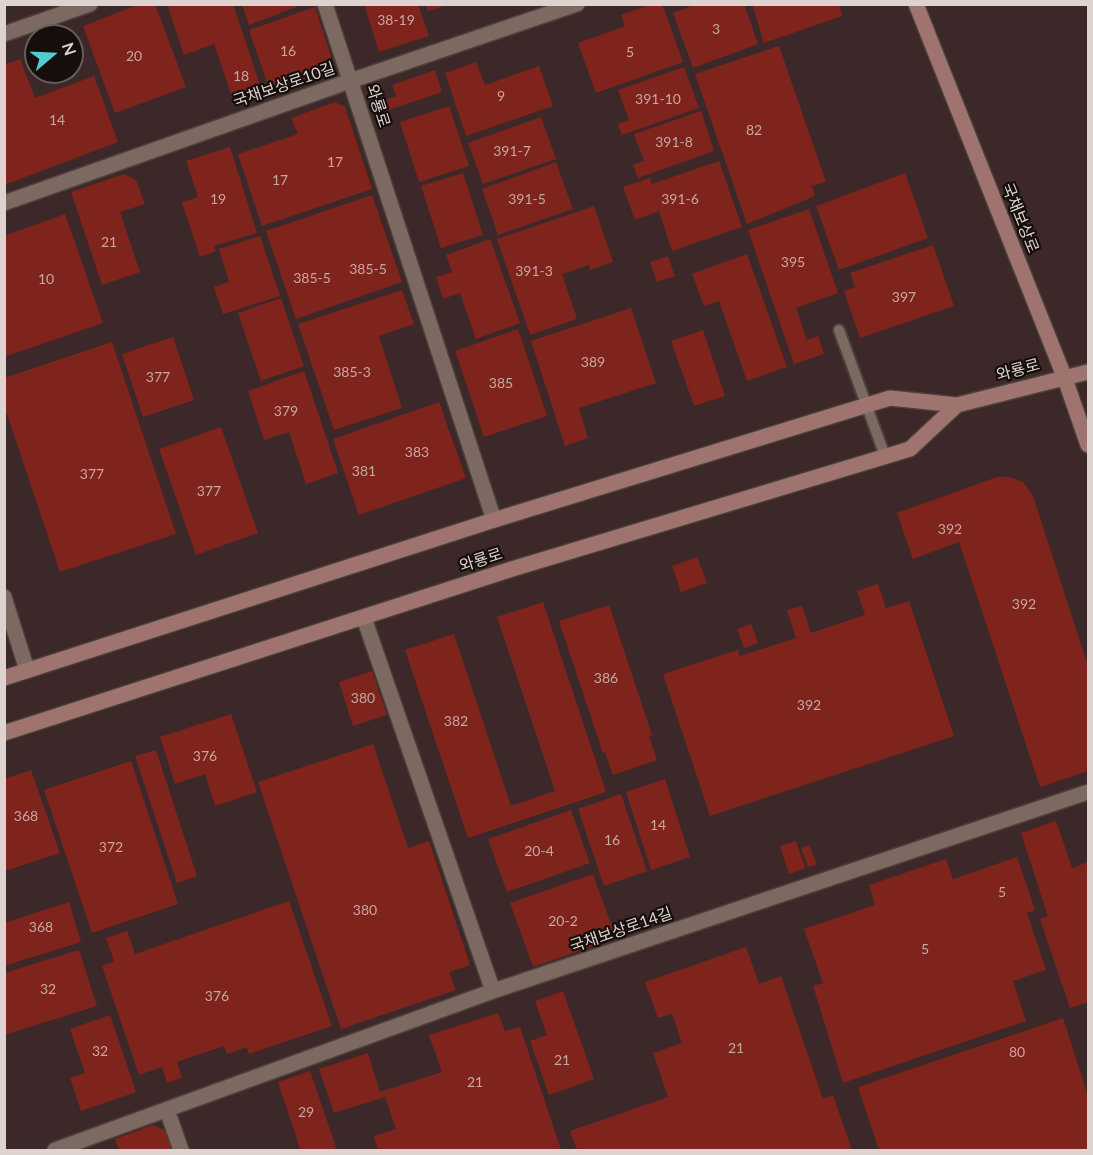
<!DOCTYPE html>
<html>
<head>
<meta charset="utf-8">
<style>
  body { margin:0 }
  #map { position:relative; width:1093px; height:1155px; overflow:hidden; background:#32231c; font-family:Lato,sans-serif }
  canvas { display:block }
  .frame { position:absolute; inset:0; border:6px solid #ded3cf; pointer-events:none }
  .north { position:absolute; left:24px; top:24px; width:60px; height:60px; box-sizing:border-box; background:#150e0b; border:2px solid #655d59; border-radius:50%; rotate:71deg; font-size:16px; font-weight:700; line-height:24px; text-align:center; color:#ded3cf }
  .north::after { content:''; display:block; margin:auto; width:21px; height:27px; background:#51ccd2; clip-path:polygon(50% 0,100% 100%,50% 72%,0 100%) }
</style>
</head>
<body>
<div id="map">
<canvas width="1093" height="1155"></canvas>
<div class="frame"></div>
<div class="north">N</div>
</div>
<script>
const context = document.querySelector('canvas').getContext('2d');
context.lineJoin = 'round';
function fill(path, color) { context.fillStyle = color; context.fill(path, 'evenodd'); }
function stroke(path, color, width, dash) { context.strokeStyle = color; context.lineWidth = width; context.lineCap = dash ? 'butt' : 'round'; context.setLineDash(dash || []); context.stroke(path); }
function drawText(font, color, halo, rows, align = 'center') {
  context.font = font + ' Lato,"Noto Sans KR",sans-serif'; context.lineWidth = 4.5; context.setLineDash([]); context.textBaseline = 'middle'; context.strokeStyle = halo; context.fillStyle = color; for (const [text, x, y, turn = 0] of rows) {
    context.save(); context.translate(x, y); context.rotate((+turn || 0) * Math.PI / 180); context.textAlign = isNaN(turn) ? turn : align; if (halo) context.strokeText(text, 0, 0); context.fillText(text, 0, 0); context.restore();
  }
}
const industrial = new Path2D(`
  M5,5H1088V1150H5ZM36,36H72V72H36Z`);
const building = new Path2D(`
  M140,4H155L186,87L115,113L83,26Z
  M167,4H233L264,97L235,106L214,44L184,55Z
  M242,4H295L296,7L249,25Z
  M364,4H418L429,36L379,52Z
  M426,4H446L447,5L428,11Z
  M651,4H662L683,62L596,93L578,43L625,26L621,15Z
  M696,4H744L758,44L693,68L673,13Z
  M752,4H839L842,16L764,43Z
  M315,7L331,56L327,71L270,91L249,30Z
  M779,46L826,182L812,186L815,196L747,224L695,74Z
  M20,59L35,98L94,76L118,142L4,185V65Z
  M476,62L485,85L539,66L553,106L466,136L445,73Z
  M684,67L699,108L622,135L618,124L629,120L618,90Z
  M435,70L442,92L386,111L383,100L396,96L392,85Z
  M335,102L345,107L372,189L262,226L238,154L298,134L291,118Z
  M449,106L469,166L419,182L400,122Z
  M701,111L714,151L638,178L633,165L644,161L634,134Z
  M541,117L556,159L483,184L468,143Z
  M230,147L257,233L214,246L216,251L200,257L182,202L198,197L186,161Z
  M719,161L742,227L672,251L659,211L635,220L623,187L650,178L652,184Z
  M556,162L573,209L498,235L482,189Z
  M463,173L483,235L441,248L421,186Z
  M905,173L928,238L839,270L816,206Z
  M124,174L136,180L145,204L120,212L140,272L102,285L71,192Z
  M372,195L402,282L296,319L266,231Z
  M594,206L613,262L590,270L589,265L562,274L577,319L530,335L497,239Z
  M809,209L838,293L796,308L807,340L818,336L824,354L794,364L748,230Z
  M65,214L103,323L4,357V236Z
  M260,236L280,296L223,314L214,287L229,282L219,249Z
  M490,239L520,323L476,339L460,293L443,299L436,277L452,272L446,255Z
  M933,245L954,306L860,338L844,291L855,287L850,273Z
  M747,254L787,367L747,381L719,301L704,306L692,274Z
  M668,256L675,276L657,282L650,262Z
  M402,290L414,324L379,336L402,408L334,430L298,324Z
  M281,298L304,366L261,381L238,313Z
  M631,308L656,383L579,408L588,438L565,446L531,341Z
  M518,329L547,416L484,437L455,351Z
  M703,330L725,396L694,406L671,341Z
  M173,337L194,400L143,417L122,354Z
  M112,342L176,534L60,572L7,414L4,415V378Z
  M304,371L338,473L306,484L289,432L264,440L248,391Z
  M439,402L466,478L359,515L333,439Z
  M221,427L258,533L196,555L159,449Z
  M997,477H1009L1023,482L1033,496L1088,666V771L1040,787L959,542L913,559L897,513Z
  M697,557L707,583L681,592L672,566Z
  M878,584L886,608L909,601L954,736L710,816L663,674L738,650L740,656L796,638L787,610L802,606L811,633L865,615L857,591Z
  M543,602L606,792L468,838L405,650L454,634L511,806L555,791L497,617Z
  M609,605L652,735L649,736L657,760L613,775L605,752L603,753L559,621Z
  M751,624L758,643L744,648L737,629Z
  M372,671L387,715L353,726L339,682Z
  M231,714L257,792L215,806L205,774L175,784L160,737Z
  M373,744L408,848L429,841L470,965L449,972L456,990L341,1029L258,782Z
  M156,750L197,876L177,883L135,756Z
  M131,761L178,904L92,933L44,790Z
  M31,770L60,853L5,871L4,779Z
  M665,779L690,857L651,870L626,792Z
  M621,794L647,871L604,886L578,809Z
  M571,810L590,863L507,892L488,839Z
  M1056,821L1072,868L1088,862V1002L1070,1008L1040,919L1048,916L1021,833Z
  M796,841L805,868L789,874L780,846Z
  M809,845L817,864L808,867L801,848Z
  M1017,857L1035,910L1027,913L1046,970L1013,981L1026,1021L843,1083L813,986L823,983L804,929L875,905L869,885L946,859L953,879Z
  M593,874L616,938L533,967L510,903Z
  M289,901L332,1026L249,1054L247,1047L227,1054L224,1046L177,1062L182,1078L167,1083L162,1067L139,1075L102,966L114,961L106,938L127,931L135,954Z
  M69,902L81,942L4,966V923Z
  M746,947L759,984L781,976L823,1099L833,1095L852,1150H577L570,1131L668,1097L653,1053L682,1043L672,1014L658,1018L645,982Z
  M79,950L97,1006L4,1035V973Z
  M563,991L594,1079L549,1095L530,1041L547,1035L535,1001Z
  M498,1013L505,1031L520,1027L561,1150H378L374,1136L396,1129L385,1097L334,1113L319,1069L368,1053L380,1092L442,1072L429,1035Z
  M110,1015L136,1092L81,1111L70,1078L85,1073L70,1029Z
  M1063,1018L1088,1096V1150H879L858,1087Z
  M310,1071L337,1150H295L300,1148L278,1082Z
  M153,1125L168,1132L173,1150H119L115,1139Z`);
const lane = new Path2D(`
  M839,330L885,456`);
const street = new Path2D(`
  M325,4L494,520
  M4,34L90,4
  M4,203L350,81L577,4
  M4,597L27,670
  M364,618L493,991
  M167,1110L181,1150
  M55,1150L493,991L1088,792`);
const secondary = new Path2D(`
  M916,4L1064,376L1088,445
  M4,678L494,520L890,398L957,405L1088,372
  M4,733L512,569L910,449L957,405`);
const numberNames = [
  ["38-19",396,20],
  ["3",716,29],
  ["16",288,51],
  ["5",630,52],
  ["20",134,56],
  ["18",241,76],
  ["9",501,96],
  ["391-10",658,99],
  ["14",57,120],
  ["82",754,130],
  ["391-8",674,142],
  ["391-7",512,151],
  ["17",335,162],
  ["17",280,180],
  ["19",218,199],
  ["391-5",527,199],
  ["391-6",680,199],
  ["21",109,242],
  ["395",793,262],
  ["385-5",368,269],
  ["391-3",534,271],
  ["385-5",312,278],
  ["10",46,279],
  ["397",904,297],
  ["389",593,362],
  ["385-3",352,372],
  ["377",158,377],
  ["385",501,383],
  ["379",286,411],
  ["383",417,452],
  ["381",364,471],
  ["377",92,474],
  ["377",209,491],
  ["392",950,529],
  ["392",1024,604],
  ["386",606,678],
  ["380",363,698],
  ["392",809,705],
  ["382",456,721],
  ["376",205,756],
  ["368",26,816],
  ["14",658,825],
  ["16",612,840],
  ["372",111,847],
  ["20-4",539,851],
  ["5",1002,892],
  ["380",365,910],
  ["20-2",563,921],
  ["368",41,927],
  ["5",925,949],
  ["32",48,989],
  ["376",217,996],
  ["21",736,1048],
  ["32",100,1051],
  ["80",1017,1052],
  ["21",562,1060],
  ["21",475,1082],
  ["29",306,1112]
];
const streetNames = [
  ["국채보상로10길",284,85,-19],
  ["와룡로",378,106,72],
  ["국채보상로",1020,218,68],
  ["와룡로",1018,370,-15],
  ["와룡로",481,560,-18],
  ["국채보상로14길",621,930,-19]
];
fill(industrial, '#3c2828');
fill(building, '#7f241c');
stroke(lane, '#4c403a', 14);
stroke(street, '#4c403a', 18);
stroke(secondary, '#4c403a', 18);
stroke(lane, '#7c6a62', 10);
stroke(street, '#7c6a62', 15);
stroke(secondary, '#9f746f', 15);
drawText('14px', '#c6a7a2', null, numberNames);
drawText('16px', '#ded3cf', '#150e0b', streetNames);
</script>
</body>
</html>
